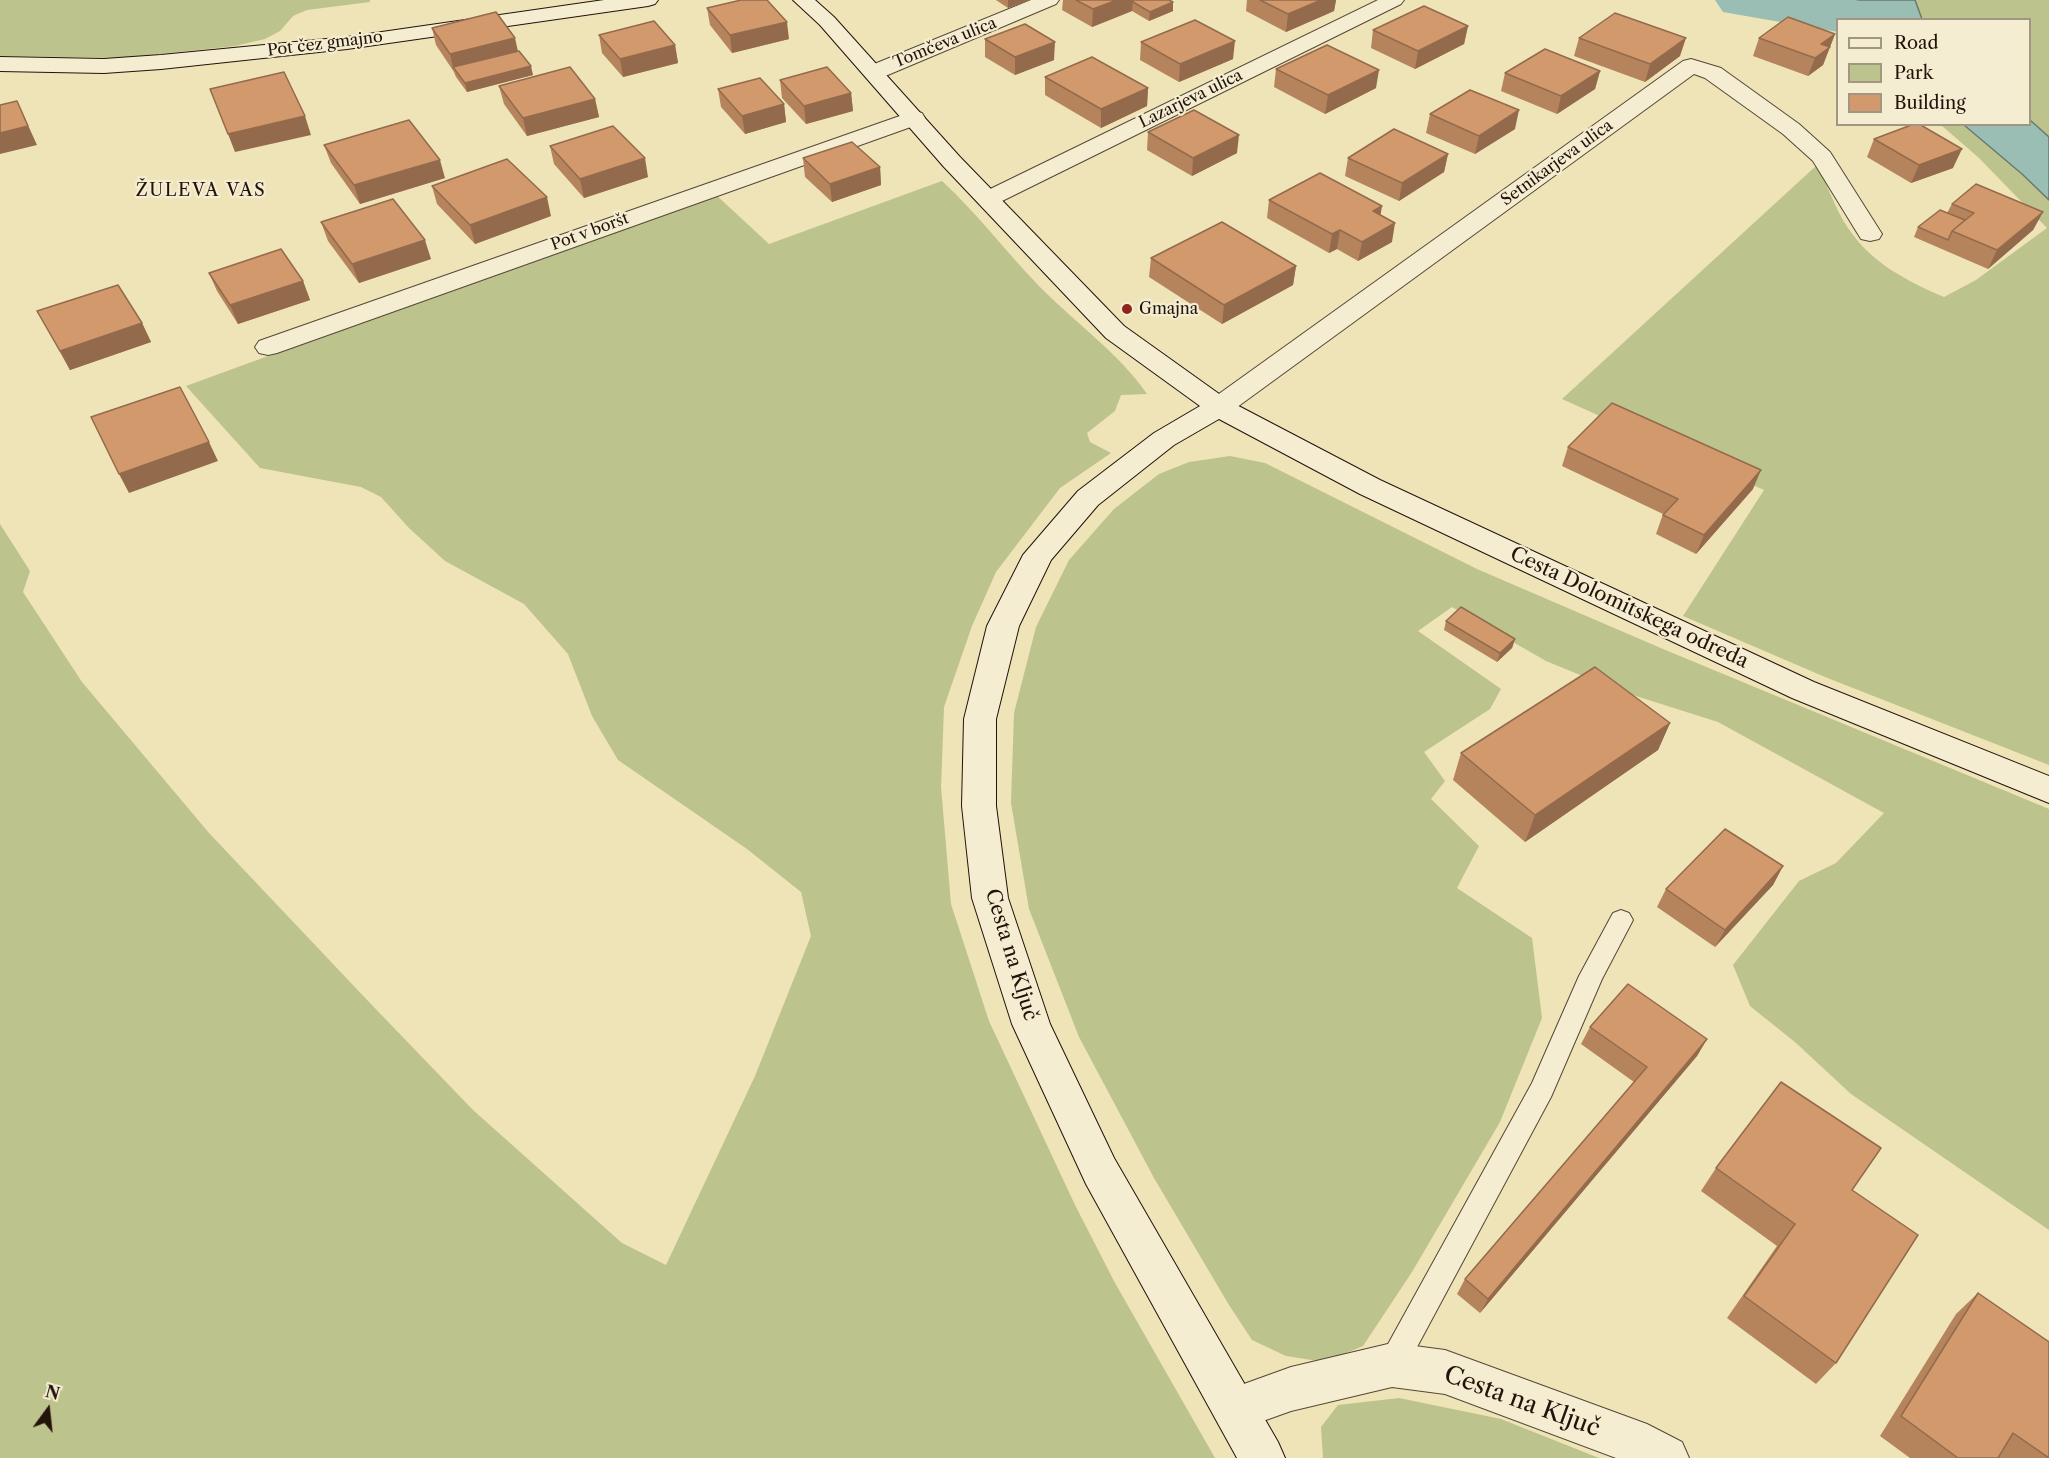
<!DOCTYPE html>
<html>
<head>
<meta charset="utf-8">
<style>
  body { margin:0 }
  #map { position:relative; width:2049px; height:1458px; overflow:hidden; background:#efe3b8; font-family:"Libre Caslon Text",serif }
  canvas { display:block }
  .legend { position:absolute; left:1836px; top:18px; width:195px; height:108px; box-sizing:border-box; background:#f5edd1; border:2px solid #a19682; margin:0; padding:8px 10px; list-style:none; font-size:18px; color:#22130b }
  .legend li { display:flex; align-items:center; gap:12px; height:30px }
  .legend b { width:30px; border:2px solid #a19682 }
  .north { position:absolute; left:18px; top:1380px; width:60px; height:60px; -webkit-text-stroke:4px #f5edd1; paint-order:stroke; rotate:15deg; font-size:16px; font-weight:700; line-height:24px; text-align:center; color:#22130b }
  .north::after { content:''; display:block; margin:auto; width:21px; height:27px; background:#22130b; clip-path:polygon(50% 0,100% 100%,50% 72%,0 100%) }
</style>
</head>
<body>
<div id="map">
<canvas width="2049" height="1458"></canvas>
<ul class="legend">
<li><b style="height:8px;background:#f5edd1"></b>Road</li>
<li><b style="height:16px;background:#bdc38c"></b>Park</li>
<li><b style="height:16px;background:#d2996c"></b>Building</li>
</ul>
<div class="north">N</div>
</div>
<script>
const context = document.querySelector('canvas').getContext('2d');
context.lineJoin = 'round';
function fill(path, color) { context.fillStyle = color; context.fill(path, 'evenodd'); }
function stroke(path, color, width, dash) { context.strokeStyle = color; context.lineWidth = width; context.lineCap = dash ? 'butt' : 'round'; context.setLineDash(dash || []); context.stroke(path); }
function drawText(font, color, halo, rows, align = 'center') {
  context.font = font + ' "Libre Caslon Text",serif'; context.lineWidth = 4.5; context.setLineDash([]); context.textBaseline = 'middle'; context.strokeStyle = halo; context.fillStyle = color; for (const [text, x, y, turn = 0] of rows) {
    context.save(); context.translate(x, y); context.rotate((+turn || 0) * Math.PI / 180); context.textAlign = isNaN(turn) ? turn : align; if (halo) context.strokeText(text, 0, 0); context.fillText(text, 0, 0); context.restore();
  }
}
const green = new Path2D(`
  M0,0H370V2L307,10L293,16L280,31L265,39L235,46L124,58L0,56Z
  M1915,0H2049V137L2030,120V20L1922,19Z
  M1941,125H1964L2022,174L2049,200V765L1825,677L1683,616L1764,490L1562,399L1817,165C1828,185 1835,209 1848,228C1871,263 1907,281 1944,297L1976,280L2047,228L1979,158Z
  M942,181C977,213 1006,252 1039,286C1073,321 1120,354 1147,394L1121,395L1115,411L1087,433L1090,442L1111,453L1060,488L996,572L972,626L944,707L941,787L951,904L989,1021L1075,1205L1115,1283L1215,1458H0V524L30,571L23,592L82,682L209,833L369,1002L473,1110L622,1243L666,1265L755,1076L811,936L801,892L747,849L618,760L592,716L568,654L524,604L445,561L409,528L381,497L361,487L260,468L186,386L714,193L769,244Z
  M1230,456L1265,463L1477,569L1663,649L2049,809V1230L1851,1094L1796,1043L1750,1006L1733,965L1799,881L1836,863L1884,813L1718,722L1617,690L1546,661L1452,607L1418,631L1501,689L1490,709L1424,752L1445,781L1431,799L1479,846L1457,888L1532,938L1542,1018L1500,1122L1412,1272L1363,1346L1325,1362L1286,1356L1252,1340L1229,1305L1154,1178L1079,1037L1029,909L1011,803L1014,713L1036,627L1069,560L1114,509L1159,474L1189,462Z
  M1399,1398L1501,1419L1599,1458H1323L1321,1427L1338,1405Z`);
const water = new Path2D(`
  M1850,0H1915L1922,19H1845L1844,16Z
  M2030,120L2049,137V200L2022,174L1964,125L2030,124Z`);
const river = new Path2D(`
  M1715,0H1855L1887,7L1896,19L1838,20V32L1723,12Z`);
const lane = new Path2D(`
  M1621,910L1629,913L1633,920L1602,979L1551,1097L1402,1375L1392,1379L1382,1375L1378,1365L1382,1355L1532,1083L1579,976L1613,913Z`);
const street = new Path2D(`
  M1031,0H1059L1056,4L883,77L875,79L867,77L864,72L867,67Z
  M1378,0H1404L1401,4L996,204L988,206L980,204L976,199L980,194Z
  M1691,59L1721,68L1799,124L1830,152L1882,234L1879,239L1870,241L1861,239L1813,161L1783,134L1705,78L1694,74L1229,413L1219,416L1209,413L1205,407L1209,401L1683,61Z
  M914,111L922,113L925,118L922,123L277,353L268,355L259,353L255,347L259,341Z
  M1392,1343L1445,1350L1647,1424L1682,1442L1689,1458H1616L1445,1394L1392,1387L1291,1411L1235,1431L1219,1425L1213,1409L1219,1393L1291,1367Z`);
const secondary = new Path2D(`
  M604,0H658L655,4L648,6L347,49L161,69L104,73L0,71V57L104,59L161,55L347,37Z
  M793,0H815L834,17L960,157L1124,326L1229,401L1380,480L1814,682L2049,776V803L1792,698L1360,494L1219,419L1174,445L1098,505L1051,560L1019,626L996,719V806L1008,898L1050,1024L1114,1158L1278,1442L1285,1458H1237L1086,1184L1012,1024L972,898L962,806L964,719L987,626L1023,555L1078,491L1154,433L1200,406L1106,338L944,167L820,25Z`);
const wall = new Path2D(`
  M996,0H1030L1008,8Z
  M1063,0H1169L1173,11L1149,21L1132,11L1092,27L1062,10Z
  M1247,0H1336L1334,11L1286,32L1246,11Z
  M707,8L789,39L732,53L710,25Z
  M1468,26L1464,44L1415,69L1371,48L1373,30Z
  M432,28L518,51L533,75L467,92L456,77L454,72L436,45Z
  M1835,34L1823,65L1808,76L1753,56L1759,38Z
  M599,35L675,45L678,63L623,77L602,53Z
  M1579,38L1680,56L1645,82L1574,56Z
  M985,39L1054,60L1015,75L985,57Z
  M1141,42L1233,59L1179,82L1140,60Z
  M1276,69L1376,88L1325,114L1274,87Z
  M1600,71L1595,89L1557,114L1501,91L1505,73Z
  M1045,77L1148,88L1147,106L1101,128L1045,95Z
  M780,80L851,93L853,111L806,124L782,98Z
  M499,86L595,99L599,117L527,136L504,104Z
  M718,89L784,104L786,122L745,134L721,107Z
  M1430,114L1515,129L1475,154L1426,133Z
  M1148,132L1237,153L1192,176L1147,150Z
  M1874,139L1953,168L1911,183L1867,157Z
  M324,145L445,178L360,204L331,163Z
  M550,146L648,177L584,198L554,164Z
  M1448,154L1444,172L1399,201L1345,176L1348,158Z
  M803,158L880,167L881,185L832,202L805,177Z
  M432,186L551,216L475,244L437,204Z
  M1269,200L1381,215L1392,242L1358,261L1337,249L1329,253L1267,218Z
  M1952,204L2043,212L2033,230L1988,269L1914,237L1918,227L1947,213Z
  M321,222L431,259L359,283L328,241Z
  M1151,258L1296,266L1293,285L1222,324L1149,277Z
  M209,273L303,281L310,300L238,324L217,291Z
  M37,311L142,323L151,342L70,370Z
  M1568,447L1753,489L1696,554L1656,534L1663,514L1562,466Z
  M1446,621L1515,639L1512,648L1497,662L1444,630Z
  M1670,723L1658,750L1525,842L1453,780L1461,753Z
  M1783,866L1773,885L1715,947L1657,907L1666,889Z
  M1590,1027L1707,1039L1697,1056L1480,1313L1457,1294L1465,1279L1634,1082L1581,1044Z
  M1716,1168L1852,1190L1836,1363L1816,1384L1727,1318L1777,1246L1701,1191Z
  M1978,1293L2049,1458H1910L1880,1436L1956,1314Z`);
const shadedWall = new Path2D(`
  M1008,0H1030L1008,8Z
  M1117,0H1133L1132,11L1092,27L1093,9Z
  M1321,0H1336L1334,11L1286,32L1288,14Z
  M1173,2V11L1149,21L1150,12Z
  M787,22L789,39L732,53L730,35Z
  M1468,26L1464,44L1415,69L1418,51Z
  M1835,34L1823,65L1808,76L1815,58L1821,44Z
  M515,38L519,56L453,67L454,72L450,54Z
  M1686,38L1680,56L1645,82L1650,64Z
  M1235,41L1233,59L1179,82L1180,64Z
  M1055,42L1054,60L1015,75V57Z
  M675,45L678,63L623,77L620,59Z
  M531,66L533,75L467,92L465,83Z
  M1379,70L1376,88L1325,114L1328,95Z
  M1600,71L1595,89L1557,114L1561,96Z
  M1148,88L1147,106L1101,128V109Z
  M851,93L853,111L806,124L804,106Z
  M595,99L599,117L527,136L523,118Z
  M17,101L37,145L0,154V133Z
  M784,104L786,122L745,134L742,116Z
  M1519,110L1515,129L1475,154L1479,136Z
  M305,116L311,135L235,152L228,134Z
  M1239,135L1237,153L1192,176L1193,158Z
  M1962,149L1953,168L1911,183L1919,165Z
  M1448,154L1444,172L1399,201L1402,183Z
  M645,158L648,177L584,198L580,179Z
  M440,160L445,178L360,204L354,185Z
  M880,167L881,185L832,202L830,184Z
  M547,197L551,216L475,244L470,225Z
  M1382,206L1379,225L1373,211Z
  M2043,212L2033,230L1988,269L1997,250Z
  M1395,223L1392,242L1358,261L1362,242Z
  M1340,230L1337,249L1329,253L1332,234Z
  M425,240L431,259L359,283L352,264Z
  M1296,266L1293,285L1222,324L1224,305Z
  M303,281L310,300L238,324L230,305Z
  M142,323L151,342L70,370L60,351Z
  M209,442L218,461L129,493L119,474Z
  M1761,470L1753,489L1696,554L1704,535Z
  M1515,639L1512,648L1497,662L1500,653Z
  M1670,723L1658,750L1525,842L1535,815Z
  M1783,866L1773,885L1715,947L1725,930Z
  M1707,1039L1697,1056L1480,1313L1488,1299Z`);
const building = new Path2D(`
  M741,0H767L787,22L730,35L707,8Z
  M1076,0H1117L1093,9Z
  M1133,0H1169L1173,2L1150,12L1133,2Z
  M1260,0H1321L1288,14Z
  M1424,6L1468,26L1418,51L1373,30Z
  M496,12L515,38L450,54L432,28Z
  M1615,13L1686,38L1650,64L1579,38Z
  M1788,17L1835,34L1821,44L1830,47L1815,58L1759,38Z
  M1195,20L1235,41L1180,64L1141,42Z
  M654,21L675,45L620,59L599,35Z
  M1025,24L1055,42L1015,57L985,39Z
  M1327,45L1379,70L1328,95L1276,69Z
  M1545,49L1600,71L1561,96L1505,73Z
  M519,51L531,66L465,83L453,67Z
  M1092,57L1148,88L1101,109L1045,77Z
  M570,67L595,99L523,118L499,86Z
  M827,67L851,93L804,106L780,80Z
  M284,72L305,116L228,134L210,89Z
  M760,78L784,104L742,116L718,89Z
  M1470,90L1519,110L1479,136L1430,114Z
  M17,101L28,126L0,133V105Z
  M1194,110L1239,135L1193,158L1148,132Z
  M409,120L440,160L354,185L324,145Z
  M1914,124H1919L1962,149L1919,165L1874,139Z
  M613,126L645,158L580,179L550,146Z
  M1394,129L1448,154L1402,183L1348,158Z
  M852,142L880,167L830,184L803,158Z
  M507,159L547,197L470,225L432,186Z
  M1320,173L1382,206L1373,211L1395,223L1362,242L1340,230L1332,234L1269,200Z
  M1976,184L2043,212L1997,250L1952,231L1974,213L1952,204Z
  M393,199L425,240L352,264L321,222Z
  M1940,210L1965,220L1952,231L1948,240L1918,227Z
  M1222,222L1296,266L1224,305L1151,258Z
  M281,249L303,281L230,305L209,273Z
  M118,285L142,323L60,351L37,311Z
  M180,387L209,442L119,474L91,417Z
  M1612,403L1761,470L1704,535L1663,515L1678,499L1568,447Z
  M1461,607L1515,639L1500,653L1446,621Z
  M1595,667L1670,723L1535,815L1461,753Z
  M1725,829L1783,866L1725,930L1666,889Z
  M1628,984L1707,1039L1488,1299L1465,1279L1647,1067L1590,1027Z
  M1781,1082L1881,1148L1852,1190L1918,1235L1836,1363L1744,1296L1795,1224L1716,1168Z
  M1978,1293L2049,1342V1458L2013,1433L1998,1458H1958L1901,1416Z`);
const markers = [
  [1127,309,6,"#8f2418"]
];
const farStreetnames = [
  ["Tomčeva ulica",945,43,-22],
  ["Pot čez gmajno",325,44,-7],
  ["Lazarjeva ulica",1191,99,-26],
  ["Setnikarjeva ulica",1557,163,-36],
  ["Pot v boršt",590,232,-20]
];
const farPoinames = [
  ["Gmajna",1139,309]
];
const farQuarternames = [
  ["ŽULEVA VAS",201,191]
];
const streetNames = [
  ["Cesta Dolomitskega odreda",1629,608,25],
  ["Cesta na Ključ",1011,955,73]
];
const nearStreetnames = [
  ["Cesta na Ključ",1522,1402,20]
];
fill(green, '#bdc38c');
fill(water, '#9abdb4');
stroke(water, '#6a7970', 1.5);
fill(river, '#9abdb4');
stroke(lane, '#554736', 2);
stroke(street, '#554736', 2);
stroke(secondary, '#22130b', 2);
fill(lane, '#f5edd1');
fill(street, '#f5edd1');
fill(secondary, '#f5edd1');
fill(wall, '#b5845d');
fill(shadedWall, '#936b4c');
fill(building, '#d2996c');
stroke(building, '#936b4c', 1.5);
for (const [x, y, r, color] of markers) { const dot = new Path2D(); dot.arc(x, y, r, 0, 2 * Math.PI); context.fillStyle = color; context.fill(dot); stroke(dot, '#f5edd1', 2); }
drawText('16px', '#22130b', '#f5edd1', farStreetnames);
drawText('16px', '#22130b', '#f5edd1', farPoinames, 'left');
context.letterSpacing = '1.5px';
drawText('18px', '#22130b', '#f5edd1', farQuarternames);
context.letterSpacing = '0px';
drawText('20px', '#22130b', '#f5edd1', streetNames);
drawText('24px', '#22130b', '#f5edd1', nearStreetnames);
</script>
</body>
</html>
